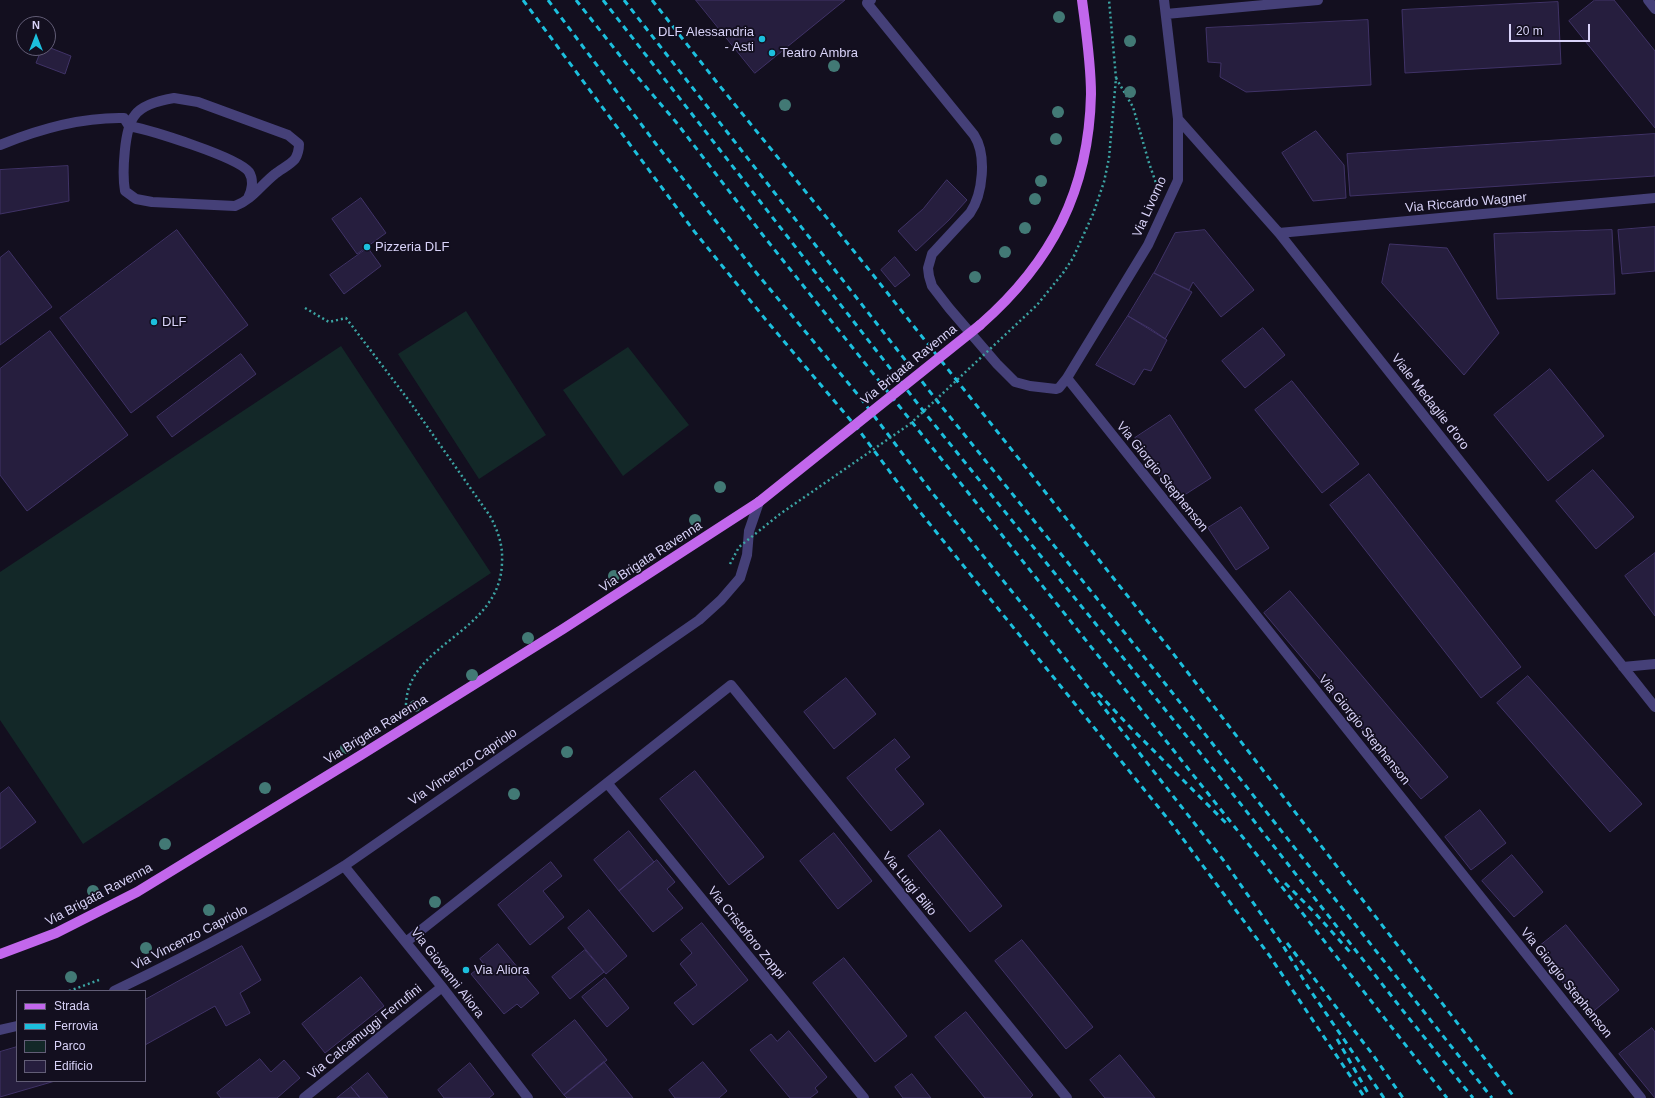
<!DOCTYPE html>
<html>
<head>
<meta charset="utf-8">
<style>
  body { margin:0 }
  #map { position:relative; width:1655px; height:1098px; overflow:hidden; background:#130f1f; font-family:Arial,sans-serif }
  canvas { display:block }
  .legend { position:absolute; left:16px; top:990px; width:130px; height:92px; box-sizing:border-box; background:#130f1f; border:1px solid #625d76; margin:0; padding:5px 7px; list-style:none; font-size:12px; color:#d9d3f9 }
  .legend li { display:flex; align-items:center; gap:8px; height:20px }
  .legend b { width:20px; border:1px solid #625d76 }
  .north { position:absolute; left:16px; top:16px; width:40px; height:40px; box-sizing:border-box; background:#130f1f; border:1px solid #625d76; border-radius:50%; rotate:0deg; font-size:11px; font-weight:700; line-height:16px; text-align:center; color:#d9d3f9 }
  .north::after { content:''; display:block; margin:auto; width:14px; height:18px; background:#1cbfdd; clip-path:polygon(50% 0,100% 100%,50% 72%,0 100%) }
  .scale { position:absolute; left:1509px; top:24px; width:81px; height:18px; box-sizing:border-box; border:2px solid #d9d3f9; border-top:0; padding-left:5px; font-size:12px; line-height:14px; white-space:nowrap; color:#d9d3f9; -webkit-text-stroke:3px #130f1f; paint-order:stroke }
</style>
</head>
<body>
<div id="map">
<canvas width="1655" height="1098"></canvas>
<ul class="legend">
<li><b style="height:5px;background:#c267ec"></b>Strada</li>
<li><b style="height:5px;background:#1cbfdd"></b>Ferrovia</li>
<li><b style="height:11px;background:#132828"></b>Parco</li>
<li><b style="height:11px;background:#261e3e"></b>Edificio</li>
</ul>
<div class="north">N</div>
<div class="scale">20 m</div>
</div>
<script>
const context = document.querySelector('canvas').getContext('2d');
context.lineJoin = 'round';
function fill(path, color) { context.fillStyle = color; context.fill(path, 'evenodd'); }
function stroke(path, color, width, dash) { context.strokeStyle = color; context.lineWidth = width; context.lineCap = dash ? 'butt' : 'round'; context.setLineDash(dash || []); context.stroke(path); }
function drawText(font, color, halo, rows, align = 'center') {
  context.font = font + ' Arial,sans-serif'; context.lineWidth = 3.5; context.setLineDash([]); context.textBaseline = 'middle'; context.strokeStyle = halo; context.fillStyle = color; for (const [text, x, y, turn = 0] of rows) {
    context.save(); context.translate(x, y); context.rotate((+turn || 0) * Math.PI / 180); context.textAlign = isNaN(turn) ? turn : align; if (halo) context.strokeText(text, 0, 0); context.fillText(text, 0, 0); context.restore();
  }
}
const green = new Path2D(`
  M466,311L546,435L479,479L398,354Z
  M341,346L491,573L83,844L0,720V572Z
  M628,347L689,425L623,476L563,390Z`);
const building = new Path2D(`
  M696,0H845L755,73Z
  M1595,0H1614L1655,51V128L1569,21Z
  M1558,2L1561,64L1405,73L1402,10Z
  M1368,20L1371,85L1246,92L1220,77L1221,63L1208,62L1206,28Z
  M48,47L71,56L65,74L36,63L42,48Z
  M1316,131L1344,165L1346,198L1313,201L1282,153Z
  M1655,134V176L1350,196L1347,154Z
  M68,166L69,201L0,214V170Z
  M947,180L967,200L949,220L916,251L898,231L923,209Z
  M361,198L386,233L357,254L332,219Z
  M1655,227V271L1622,274L1618,230Z
  M177,230L248,325L131,413L60,318Z
  M1205,230L1254,290L1221,317L1193,282L1189,290L1154,273L1175,233Z
  M1612,230L1615,294L1497,299L1494,234Z
  M1390,244L1447,248L1499,333L1464,375L1382,283Z
  M368,248L381,266L344,294L330,275Z
  M9,251L52,307L0,345V258Z
  M895,257L910,275L895,287L881,270Z
  M1154,273L1192,292L1165,339L1128,316Z
  M1128,316L1151,329L1167,340L1151,371L1144,369L1134,385L1096,365Z
  M1263,328L1285,355L1245,388L1222,361Z
  M50,331L128,435L27,511L0,475V369Z
  M241,354L256,374L172,437L157,417Z
  M1550,369L1604,436L1548,481L1494,415Z
  M1292,381L1359,464L1322,493L1255,410Z
  M1170,415L1211,478L1175,501L1135,438Z
  M1593,470L1634,517L1596,549L1556,501Z
  M1369,474L1521,667L1481,698L1330,505Z
  M1241,507L1269,548L1236,570L1208,528Z
  M1655,553V616L1625,576Z
  M1290,591L1448,777L1421,799L1264,613Z
  M1528,676L1642,804L1610,832L1497,703Z
  M846,678L876,714L834,749L804,712Z
  M895,739L910,757L895,769L924,804L891,831L847,778Z
  M695,771L764,857L729,885L660,799Z
  M9,787L36,822L0,849V794Z
  M1480,810L1506,843L1471,870L1445,837Z
  M940,830L1002,906L970,932L908,856Z
  M629,831L654,862L619,891L594,860Z
  M834,833L872,881L838,909L800,861Z
  M1512,855L1543,892L1514,917L1482,881Z
  M657,860L675,882L667,889L683,908L653,932L619,891Z
  M551,862L562,876L543,891L564,917L530,945L498,905Z
  M589,910L627,956L606,974L568,928Z
  M702,923L748,980L693,1025L674,1003L697,985L680,964L692,953L681,940Z
  M1566,925L1619,990L1589,1015L1536,949Z
  M1022,940L1093,1027L1066,1049L995,961Z
  M498,944L539,993L521,1008L517,1004L504,1014L471,974L484,964L480,959Z
  M242,946L261,980L240,993L250,1013L226,1026L215,1006L145,1045V1000Z
  M585,950L604,972L570,999L552,977Z
  M844,958L907,1036L875,1062L813,983Z
  M361,977L384,1006L325,1053L302,1024Z
  M605,978L629,1008L607,1027L582,997Z
  M966,1012L1033,1095L1030,1098H985L935,1037Z
  M575,1020L607,1060L564,1095L532,1055Z
  M1652,1028L1655,1032V1098L1619,1054Z
  M789,1031L827,1077L815,1088L818,1092L810,1098H790L750,1050L771,1034L777,1041Z
  M17,1047V1081H55L0,1097V1052Z
  M1120,1055L1155,1098H1105L1090,1080Z
  M260,1059L271,1072L284,1060L300,1078L277,1098H221L217,1093Z
  M604,1062L633,1098H567L564,1095Z
  M703,1062L727,1091L719,1098H675L669,1090Z
  M470,1063L494,1094L489,1098H444L438,1090Z
  M368,1073L388,1098H360L351,1087Z
  M912,1074L931,1098H903L895,1087Z
  M351,1087L360,1098H337Z`);
const path = new Path2D(`
  M1116,78L1133,107L1149,163L1156,183
  M305,308L329,322L346,318L410,402L490,516C498,531 503,545 502,562C501,633 407,643 406,705
  M69,991L99,980`);
const minor = new Path2D(`
  M871,0L867,3L974,135C987,155 983,194 970,213L932,254L928,268L929,276L932,286L949,308L997,364L1015,382L1030,386L1056,389L1059,388L1067,378L1148,245L1178,180V119L1164,0
  M1648,0L1655,9
  M1166,14L1318,0
  M174,98L198,102L288,135L299,144C299,149 298,154 295,159C290,165 281,169 275,174C261,185 252,200 235,206L152,202L136,199L125,191C122,174 124,128 135,115C143,104 162,100 174,98Z
  M1178,119L1279,233L1655,707
  M0,145C39,129 82,117 124,118L129,126C150,130 238,157 249,172C254,180 252,191 248,198
  M1279,233L1655,198
  M1067,378L1641,1098
  M1623,667L1655,664
  M608,784L864,1098
  M344,866L442,987L528,1098
  M406,942L731,685L1067,1098
  M114,991C193,953 270,913 344,866L699,620L721,600L740,578L747,555L749,531L759,502
  M0,1030L17,1026
  M304,1098L442,987`);
const major = new Path2D(`
  M980,325C1052,262 1089,190 1091,94C1091,63 1086,31 1082,0
  M0,954L56,933L137,892L361,755L563,629L759,502`);
const rail = new Path2D(`
  M523,0L694,231L766,320L858,429L916,507L1172,824L1269,955L1365,1098
  M548,0L656,144L754,270L859,396L930,490L1039,625L1224,861L1282,944L1308,987L1384,1098
  M576,0L629,67L676,122L762,234L1257,855L1447,1098
  M603,0L925,413L1214,770L1404,1012L1473,1098
  M624,0L938,402L1141,653L1492,1098
  M652,0L719,85L870,271L1172,652L1515,1098
  M1098,693L1131,728L1227,824
  M1285,883L1315,913L1350,952
  M1287,943L1373,1055L1403,1098
  M1337,1039L1368,1093`);
const pathBridge = new Path2D(`
  M730,564L739,547L780,514L910,424L1037,305L1063,273L1073,258L1093,214L1104,182L1109,158L1116,78L1109,0`);
const majorBridge = new Path2D(`
  M759,502L980,325`);
const trees = [
  [1059,17],
  [1130,41],
  [834,66],
  [1130,92],
  [785,105],
  [1058,112],
  [1056,139],
  [1041,181],
  [1035,199],
  [1025,228],
  [1005,252],
  [975,277],
  [720,487],
  [695,520],
  [614,576],
  [528,638],
  [472,675],
  [415,706],
  [346,748],
  [567,752],
  [265,788],
  [514,794],
  [165,844],
  [93,891],
  [435,902],
  [209,910],
  [146,948],
  [71,977]
];
const markers = [
  [762,39,4,"#1cbfdd"],
  [772,53,4,"#1cbfdd"],
  [367,247,4,"#1cbfdd"],
  [154,322,4,"#1cbfdd"],
  [466,970,4,"#1cbfdd"]
];
const poiNames = [
  ["DLF Alessandria",754,32,"right"],
  ["- Asti",754,47,"right"],
  ["Teatro Ambra",780,53],
  ["Pizzeria DLF",375,247],
  ["DLF",162,322],
  ["Via Aliora",474,970]
];
const streetNames = [
  ["Via Riccardo Wagner",1466,203,-5],
  ["Via Livorno",1150,207,-66],
  ["Via Brigata Ravenna",909,365,-39],
  ["Viale Medaglie d'oro",1430,402,52],
  ["Via Giorgio Stephenson",1162,477,51],
  ["Via Brigata Ravenna",651,557,-33],
  ["Via Brigata Ravenna",376,730,-32],
  ["Via Giorgio Stephenson",1364,730,51],
  ["Via Vincenzo Capriolo",463,767,-34],
  ["Via Luigi Bilio",909,884,51],
  ["Via Brigata Ravenna",99,895,-28],
  ["Via Cristoforo Zoppi",746,933,51],
  ["Via Vincenzo Capriolo",190,938,-27],
  ["Via Giovanni Aliora",447,973,52],
  ["Via Giorgio Stephenson",1566,983,51],
  ["Via Calcamuggi Ferrufini",365,1032,-39]
];
fill(green, '#132828');
fill(building, '#261e3e');
stroke(building, '#403367', 1);
stroke(path, '#3ca4a3', 2.5, [2, 3]);
stroke(minor, '#454078', 10);
stroke(major, '#c267ec', 10);
stroke(rail, '#1cbfdd', 3, [6, 5]);
stroke(pathBridge, '#3ca4a3', 2.5, [2, 3]);
stroke(majorBridge, '#c267ec', 10);
context.fillStyle = '#427975';
for (const [x, y] of trees) { context.beginPath(); context.arc(x, y, 6, 0, 2 * Math.PI); context.fill(); }
for (const [x, y, r, color] of markers) { const dot = new Path2D(); dot.arc(x, y, r, 0, 2 * Math.PI); context.fillStyle = color; context.fill(dot); stroke(dot, '#130f1f', 1.5); }
drawText('13px', '#d9d3f9', '#130f1f', poiNames, 'left');
drawText('13px', '#d9d3f9', '#130f1f', streetNames);
</script>
</body>
</html>
